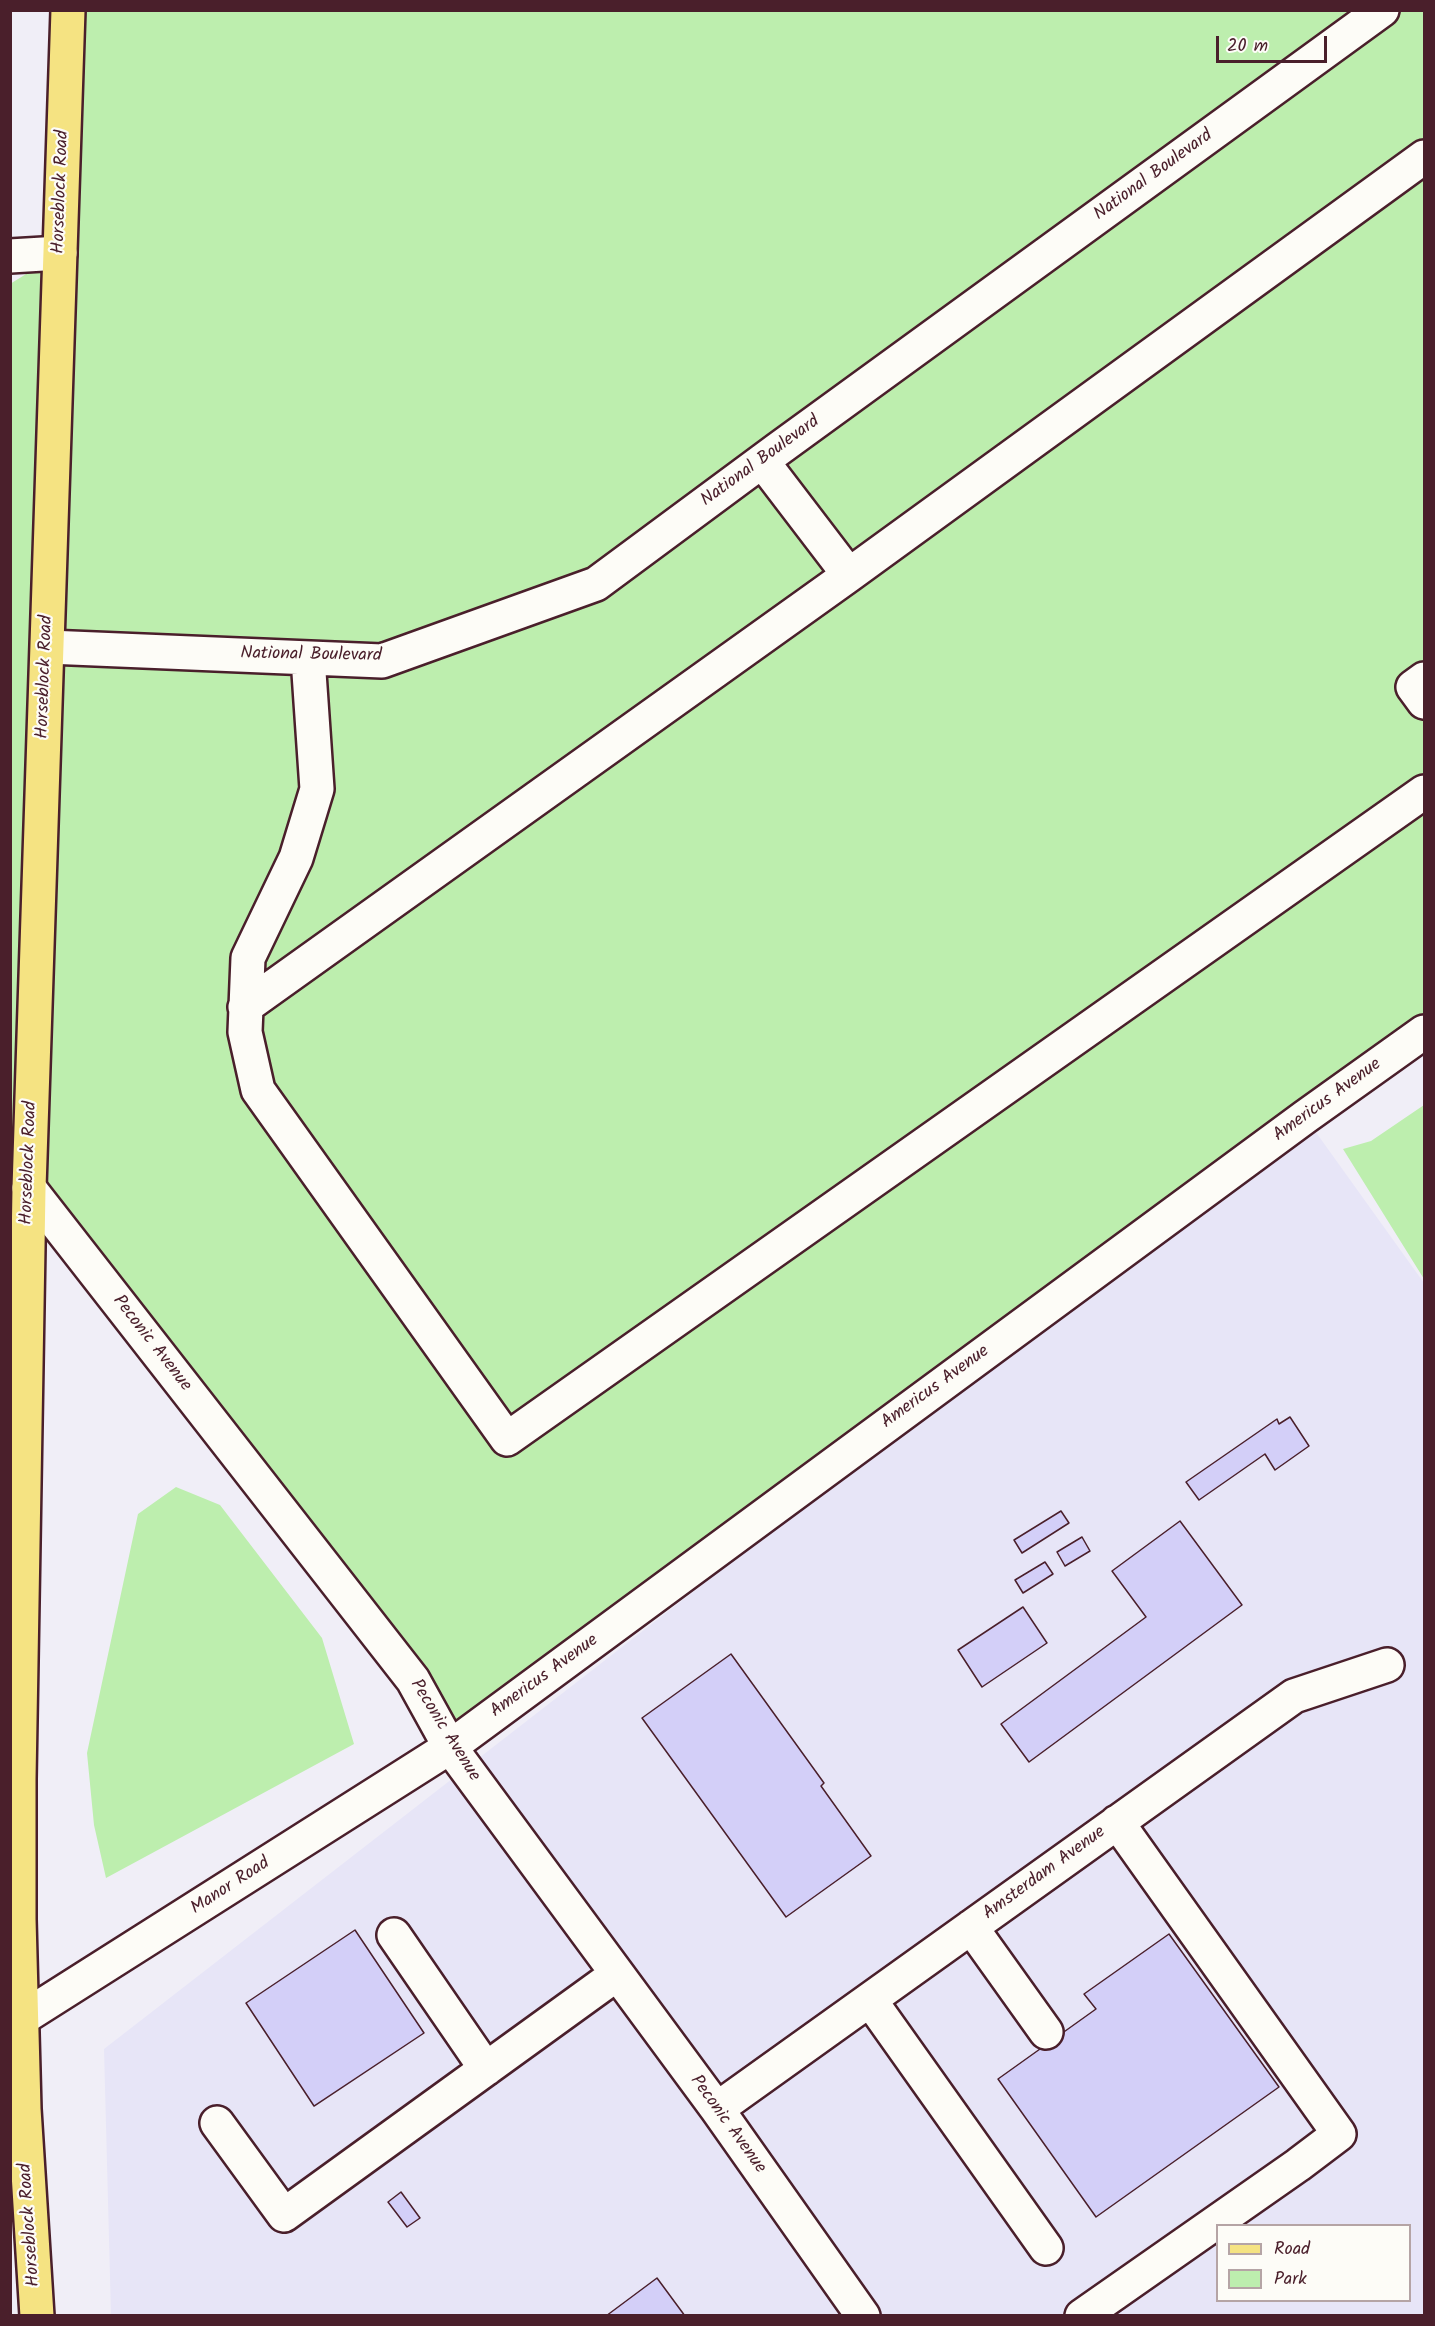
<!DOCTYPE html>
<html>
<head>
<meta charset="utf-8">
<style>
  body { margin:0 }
  #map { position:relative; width:1435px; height:2326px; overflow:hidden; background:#f0eef7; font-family:Kalam,sans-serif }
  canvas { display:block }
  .frame { position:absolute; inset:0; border:12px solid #4a1f2b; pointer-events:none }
  .legend { position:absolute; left:1216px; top:2224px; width:195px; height:78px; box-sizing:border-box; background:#fdfcf7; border:2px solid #b5a4a5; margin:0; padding:8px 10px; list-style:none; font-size:18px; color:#4a1f2b }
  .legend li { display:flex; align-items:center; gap:12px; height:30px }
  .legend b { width:30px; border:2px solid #b5a4a5 }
  .scale { position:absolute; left:1216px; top:36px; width:111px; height:27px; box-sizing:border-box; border:3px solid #4a1f2b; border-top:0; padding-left:8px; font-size:18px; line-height:21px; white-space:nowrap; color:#4a1f2b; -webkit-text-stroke:4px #fdfcf7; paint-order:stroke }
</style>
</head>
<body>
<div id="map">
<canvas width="1435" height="2326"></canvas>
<div class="frame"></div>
<ul class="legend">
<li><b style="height:8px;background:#f5e382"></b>Road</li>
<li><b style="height:16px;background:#bdeeae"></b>Park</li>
</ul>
<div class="scale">20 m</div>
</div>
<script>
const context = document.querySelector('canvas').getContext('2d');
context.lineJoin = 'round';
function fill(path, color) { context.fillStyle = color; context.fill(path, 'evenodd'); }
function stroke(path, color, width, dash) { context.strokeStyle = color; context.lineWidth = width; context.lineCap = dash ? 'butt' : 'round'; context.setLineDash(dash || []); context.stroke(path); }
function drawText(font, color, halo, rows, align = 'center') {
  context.font = font + ' Kalam,sans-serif'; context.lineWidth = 4.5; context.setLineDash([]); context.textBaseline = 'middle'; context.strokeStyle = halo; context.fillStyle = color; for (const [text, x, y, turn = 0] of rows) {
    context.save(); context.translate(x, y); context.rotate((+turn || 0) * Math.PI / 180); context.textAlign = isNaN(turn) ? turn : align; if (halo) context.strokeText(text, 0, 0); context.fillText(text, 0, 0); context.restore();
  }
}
const built = new Path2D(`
  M1305,1117L1424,1283V2315H111L104,2049ZM1218,2226H1410V2300H1218Z`);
const green = new Path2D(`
  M68,11H1424V1032L450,1747L29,1188L11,1199L10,284L60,253Z
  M1424,1105V1279L1343,1149L1371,1141Z
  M176,1487L220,1505L322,1638L354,1744L106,1878L94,1825L87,1753L138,1514Z`);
const building = new Path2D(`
  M1290,1417L1309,1446L1275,1470L1265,1454L1199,1500L1186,1482L1277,1419L1279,1424Z
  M1061,1511L1069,1523L1022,1553L1014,1540Z
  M1180,1521L1242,1605L1029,1762L1001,1724L1146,1617L1112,1571Z
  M1082,1537L1090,1551L1065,1566L1057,1552Z
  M1045,1562L1053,1574L1023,1593L1015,1580Z
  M1023,1607L1047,1643L982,1687L958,1650Z
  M731,1654L824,1783L821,1786L871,1856L786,1917L642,1718Z
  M355,1930L424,2033L314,2106L246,2003Z
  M1169,1934L1279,2087L1096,2217L998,2079L1096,2009L1084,1994Z
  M401,2192L420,2218L407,2227L388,2202Z
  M657,2278L685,2316H606Z`);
const minor = new Path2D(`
  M10,256L60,253
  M762,461L849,575
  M48,647L382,661L596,584L777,450L1382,10
  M308,658L317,789L296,858L248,958L245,1032L258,1090L507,1439L1424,792
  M1424,679L1413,687L1424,702
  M245,1007L849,575L1424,157
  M29,1188L413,1680L450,1747L717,2109L863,2316
  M971,1927L1046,2032
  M394,1935L486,2069
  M870,2000L1046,2248
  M10,2026L450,1747L1305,1117L1424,1032
  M717,2109L1294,1696L1387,1665
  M217,2123L284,2215L617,1974
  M1082,2316L1298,2165L1339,2134L1117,1822`);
const major = new Path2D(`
  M37,2316L24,2109L19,1919V1779L29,1188L68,10`);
const streetNames = [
  ["National Boulevard",1154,176,-36],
  ["Horseblock Road",62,192,-88],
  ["National Boulevard",761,462,-36],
  ["National Boulevard",311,656,1],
  ["Horseblock Road",46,677,-88],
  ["Americus Avenue",1328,1101,-36],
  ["Horseblock Road",30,1163,-88],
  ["Peconic Avenue",151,1344,52],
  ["Americus Avenue",936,1388,-36],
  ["Americus Avenue",545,1677,-36],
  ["Peconic Avenue",444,1731,58],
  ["Amsterdam Avenue",1045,1874,-36],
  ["Manor Road",231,1887,-33],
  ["Peconic Avenue",727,2125,54],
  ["Horseblock Road",31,2225,-94]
];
fill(built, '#e7e5f7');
fill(green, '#bdeeae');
fill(building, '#d3cff8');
stroke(building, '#4a1f2b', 1.5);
stroke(minor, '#4a1f2b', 38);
stroke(major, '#4a1f2b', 38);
stroke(minor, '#fdfcf7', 33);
stroke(major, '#f5e382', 33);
drawText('18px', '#4a1f2b', '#fdfcf7', streetNames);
</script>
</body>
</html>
